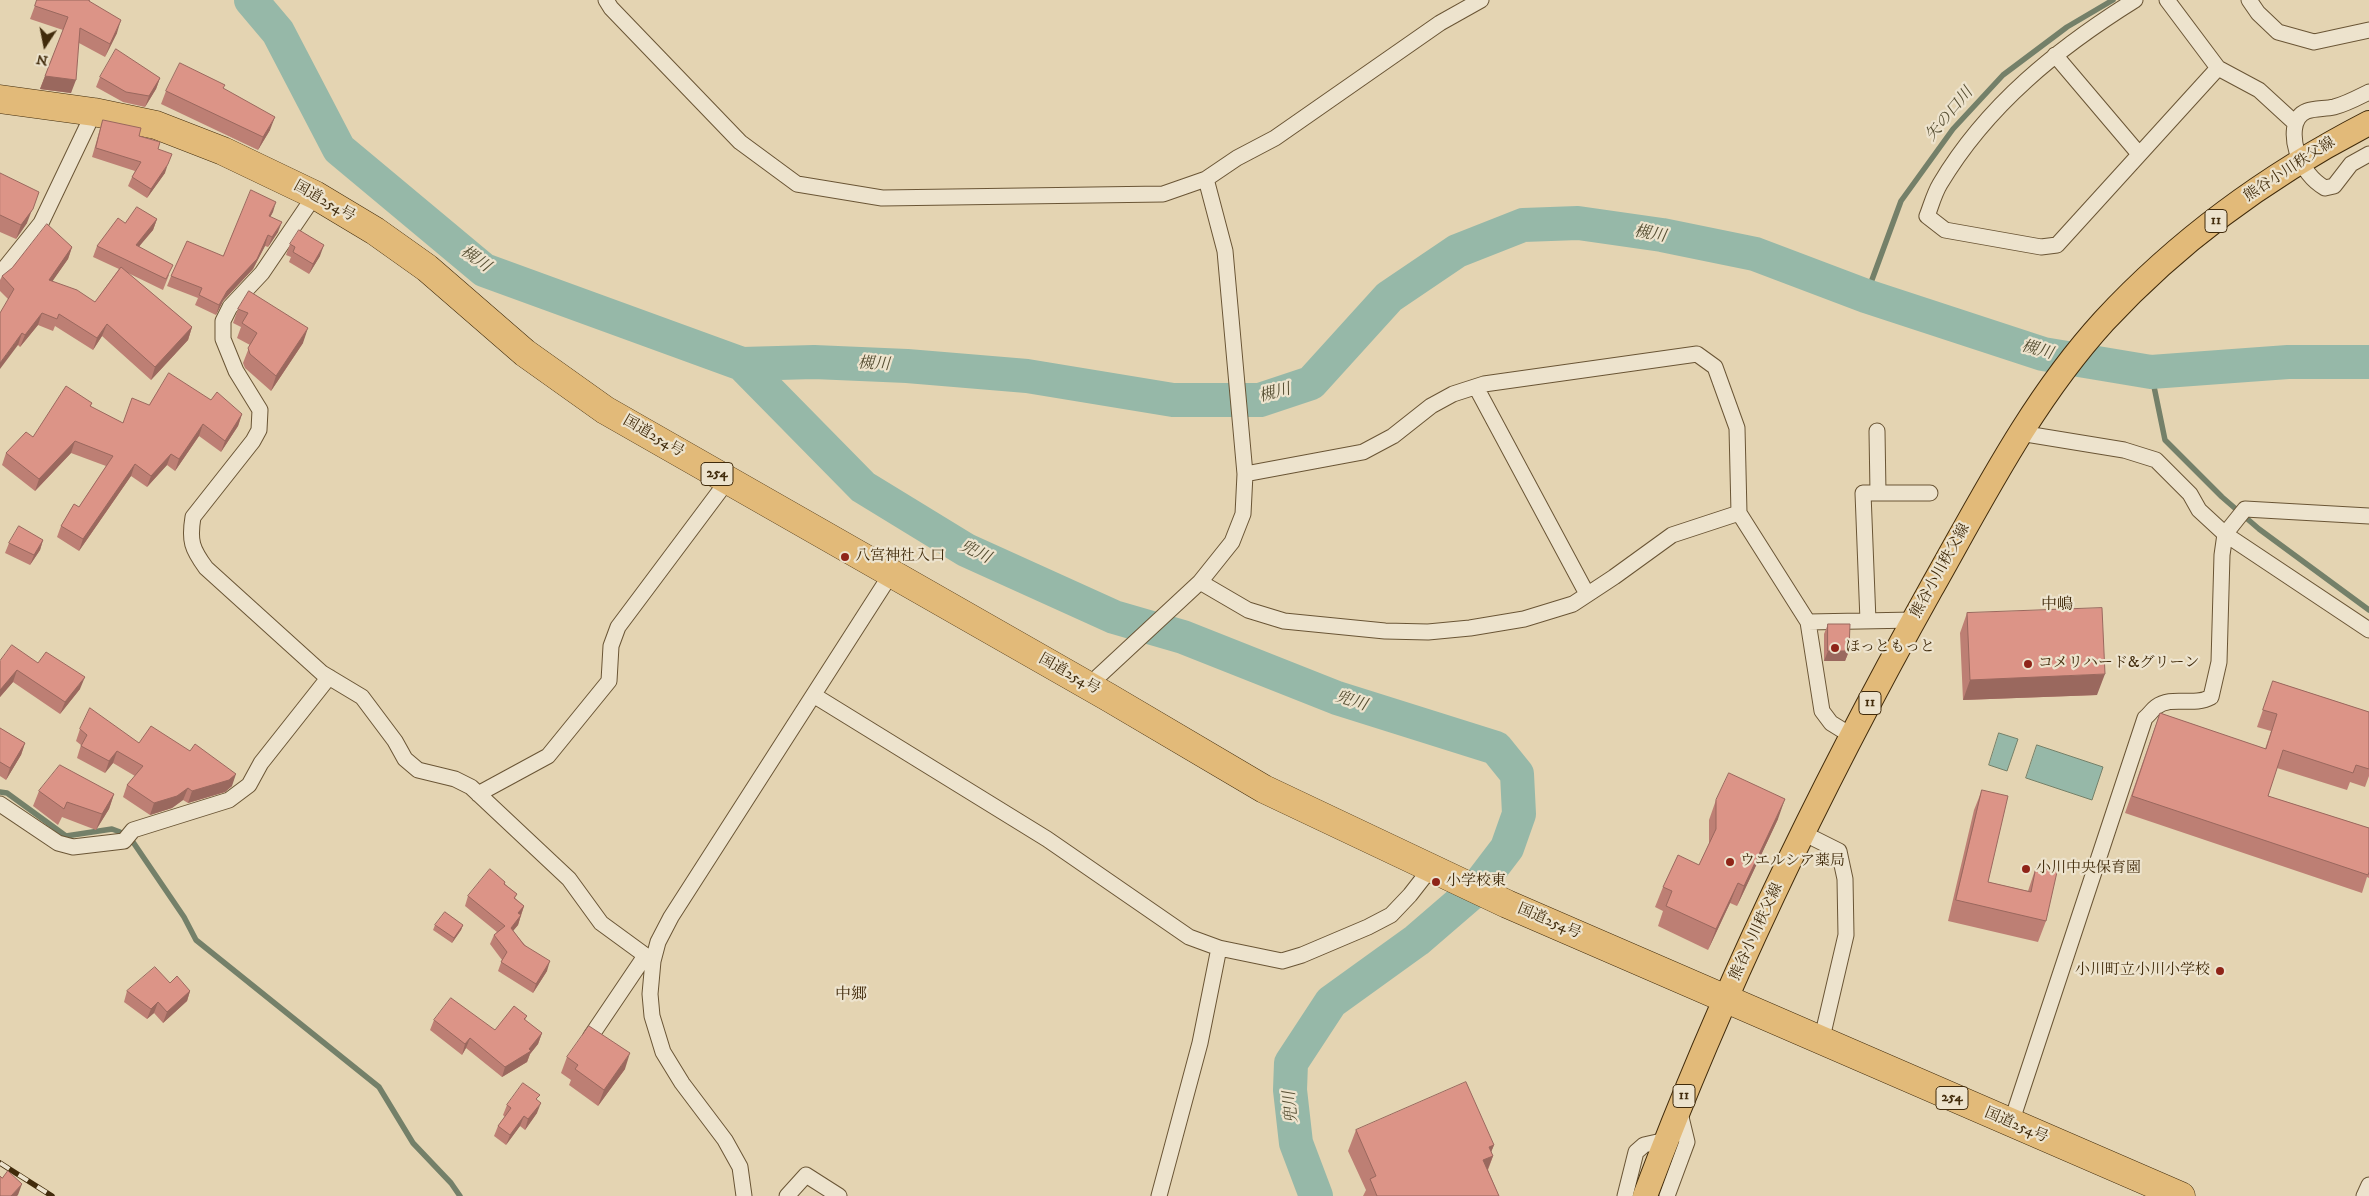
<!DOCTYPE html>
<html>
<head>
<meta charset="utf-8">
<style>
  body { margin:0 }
  #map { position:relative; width:2369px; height:1196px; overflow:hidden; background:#e4d4b2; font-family:"IM FELL DW Pica",serif }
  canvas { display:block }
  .north { position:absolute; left:20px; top:20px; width:50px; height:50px; -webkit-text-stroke:4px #ede3cd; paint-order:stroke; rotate:191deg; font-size:14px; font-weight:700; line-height:20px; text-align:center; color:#412b0b }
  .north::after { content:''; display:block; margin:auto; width:18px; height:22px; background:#412b0b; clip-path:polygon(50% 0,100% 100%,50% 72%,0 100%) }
</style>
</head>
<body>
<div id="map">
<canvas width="2369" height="1196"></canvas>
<div class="north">N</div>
</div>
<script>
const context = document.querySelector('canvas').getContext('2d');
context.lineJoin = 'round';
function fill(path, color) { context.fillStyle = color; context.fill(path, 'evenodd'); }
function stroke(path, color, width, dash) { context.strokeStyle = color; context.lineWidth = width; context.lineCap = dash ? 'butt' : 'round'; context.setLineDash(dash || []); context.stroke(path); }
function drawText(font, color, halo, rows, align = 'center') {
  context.font = font + ' "IM FELL DW Pica","Noto Serif JP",serif'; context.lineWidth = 4.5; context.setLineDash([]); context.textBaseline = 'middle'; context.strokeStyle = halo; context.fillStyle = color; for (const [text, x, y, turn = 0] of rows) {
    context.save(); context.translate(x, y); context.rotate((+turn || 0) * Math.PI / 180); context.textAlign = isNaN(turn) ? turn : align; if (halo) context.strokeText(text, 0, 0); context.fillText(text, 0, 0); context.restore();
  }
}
const water = new Path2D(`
  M1999,733L2018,739L2007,771L1989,765Z
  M2037,745L2103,767L2092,800L2026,778Z`);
const stream = new Path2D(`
  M1866,296L1901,201L1953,129L2003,75L2067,27L2113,0
  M2151,372L2165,440L2222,497L2259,529L2369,610
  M0,792L7,793L66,836L112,829L120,832
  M133,842L184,917L196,940L379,1087L413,1143L451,1183L460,1196`);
const river = new Path2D(`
  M251,0L278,32L339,149L484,270L742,364L814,362L907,366L1027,376L1173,400H1260L1311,383L1389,297L1457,251L1523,225L1578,223L1662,235L1755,254L1866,296L2043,354L2151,372L2288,362H2369
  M742,364L863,487L966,550L1114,617L1183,637L1337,698L1496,748L1517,774L1519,814L1507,848L1475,890L1417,940L1331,1002L1291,1063L1290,1090L1296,1143L1316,1196`);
const street = new Path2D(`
  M606,0L611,8L740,142L797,184L882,198L1163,194L1206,179L1237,158L1275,138L1440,23L1481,0
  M2135,0C2058,48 1987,105 1940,184C1934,194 1931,206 1927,216L1945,230L2041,247L2057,245L2218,68
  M2167,0L2218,68L2259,90L2295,123
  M2249,0L2258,13L2278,32L2314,42L2369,30
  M2055,55L2139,154
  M2369,92C2357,98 2346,104 2334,107C2325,109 2315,108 2307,111C2291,117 2293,139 2297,152C2302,166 2311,180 2325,188L2334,186L2351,164L2369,154
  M315,195L262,273L230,307L223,321V339L236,371L260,410L259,430L253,441L193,517C189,541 192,549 206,568L322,673L362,697L395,741L405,759L418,770L455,779L471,787L569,879L601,923L653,961
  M0,274L41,223L94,112
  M1476,387L1587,594
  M1877,431L1878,493
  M2020,433L2124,450L2156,460L2190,494L2199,510L2225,534L2369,630
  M1245,474L1363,452L1393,436L1431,406L1453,394L1484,384L1697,354L1715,367L1737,428L1739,513L1808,622L1822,711L1831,723L1852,736
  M1200,582L1248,610L1284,621L1385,631L1428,632L1470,628L1524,619L1573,604L1614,577L1672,535L1739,513
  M1868,621L1863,493H1930
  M1808,622L1914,620
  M1088,686L1200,582L1232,542L1243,514L1245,474L1225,251L1206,179
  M815,696L1047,839L1189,937L1219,948L1282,961L1302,955L1368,927L1391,915L1410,895L1431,868
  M478,794L548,756L609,681L611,646L618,627L728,480
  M0,804L58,843L73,847L124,841L133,830L229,800L249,785L261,763L329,677
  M1803,833L1839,851L1845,879L1846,935L1821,1042
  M591,1036L645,956
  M2011,1123L2145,718C2149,715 2152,710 2156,707C2172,695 2193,707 2211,697L2219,662L2222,555L2225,534L2245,509L2369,516
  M744,1196L740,1167L725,1140L682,1083L663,1052L652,1016L650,994L653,961L658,942L671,917L891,574
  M787,1196L806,1175L839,1196
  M1159,1196L1200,1043L1219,948
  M1625,1196L1636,1152L1644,1145L1666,1140
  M1667,1196L1687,1142L1679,1109
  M2364,1196L2369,1185`);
const primary = new Path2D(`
  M1645,1196C1724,986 1822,784 1931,589C1983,497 2032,400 2104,321C2179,240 2272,173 2369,123`);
const highway = new Path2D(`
  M0,99L94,112L156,125L223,151L315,195L375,231L427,268L525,353L605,410L1108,697L1264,789L1507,904L2181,1196`);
const rail = new Path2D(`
  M0,1163L52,1196`);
const wall = new Path2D(`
  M37,0H90L89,2L117,33L105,57L79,43L71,93L40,89L63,30L30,19Z
  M100,77L160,78L156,89L145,107L123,102L96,87Z
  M223,89L270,130L258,150L161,104L166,91Z
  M103,120L139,136L158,149L165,173L147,198L128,186L132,177L135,171L92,157L100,129Z
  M0,173L27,223L16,239L0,232Z
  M273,212L270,217L278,232L268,247L265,246L253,269L223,301L216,315L195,305L198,298L167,286L171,276L223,256Z
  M157,219L153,230L139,246L169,275L163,290L128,273L192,327L188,340L151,380L102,336L93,350L55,326L53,331L38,325L20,347L18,345L8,299L0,291V280L2,276L72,247L68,259L52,281L95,302L119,269L93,257L97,246L125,223Z
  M290,244L320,256L309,274L289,262L291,257L286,255Z
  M249,291L303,343L271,391L245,368L243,363L250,345L237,338L241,327L233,323L238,309Z
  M211,400L242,414L238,426L221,452L199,436L175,471L167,465L147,487L131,476L79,551L57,537L61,526L79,507L106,466L71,453L35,491L2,465L6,453L33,437L92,403L90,407L123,423L149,405Z
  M43,540L40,550L30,565L5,553L9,543Z
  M1967,613L2097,695L1963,700L1960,633Z
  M1828,624L1849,651L1845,661H1824V634Z
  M0,661L38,663L80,689L60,714L13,682L0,697Z
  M2273,681L2369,712V776L2365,787L2350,782L2347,790L2277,768L2268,796L2369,828V878L2367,877L2362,893L2125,813L2160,713L2265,749L2271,731L2257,727Z
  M0,728L25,743L21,755L6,780L0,776Z
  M80,729L139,743L232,786L225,792L188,803L183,800L172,808L150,815L123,797L127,785L135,776L113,763L105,773L77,758L81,745L76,741Z
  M1982,790L1988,882L2028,891L2036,867L2046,921L2038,942L1948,921L1974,810Z
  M39,791L114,794L109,809L96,830L62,817L58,825L33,806Z
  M1716,800L1778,819L1737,906L1730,903L1708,950L1658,926L1663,911L1655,907L1663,887L1699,865L1709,844V820Z
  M505,882V884L517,894L515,898L524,906L518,925L513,931L547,971L533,993L498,971L502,960L490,944L494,935L497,932L465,906L468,896Z
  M435,925H463L461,930L452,943L433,930Z
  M170,983L190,991L187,1001L163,1023L154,1013L147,1019L124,1002L127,991Z
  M527,1016L525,1020L542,1033L538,1044L530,1054L527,1062L502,1077L466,1048L462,1055L430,1030L434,1020L495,1030Z
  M567,1057L625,1069L598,1106L569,1085L571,1080L561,1073Z
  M538,1100L537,1113L525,1130L520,1126L506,1145L494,1136L498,1126L505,1117L503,1115L507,1105Z
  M1356,1130L1494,1145L1491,1152L1493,1156L1488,1170L1499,1196H1363L1366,1190L1348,1151Z`);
const shadedWall = new Path2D(`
  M121,20L117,33L105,57L110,44Z
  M45,76L76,80L71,93L40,89Z
  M160,78L156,89L145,107L149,96Z
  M275,117L270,130L258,150L263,137Z
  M168,164L165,173L147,198L151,189Z
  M39,192L27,223L16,239L21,225Z
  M276,202L273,212L265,226L269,216Z
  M157,219L153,230L132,255L136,245Z
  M282,222L278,232L268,247L272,237Z
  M268,235L265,246L253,269L223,301L216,315L219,305L227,291Z
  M324,245L320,256L309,274L313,264Z
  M72,247L68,259L45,292L49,280Z
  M42,313L38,325L20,347L25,335Z
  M107,324L102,336L93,350L97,338Z
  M192,327L188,340L151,380L155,367Z
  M308,328L303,343L271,391L276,376Z
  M22,333L18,345L0,369V363Z
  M242,414L238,426L221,452L225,441Z
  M203,424L199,436L175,471L179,459Z
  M75,441L71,453L35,491L39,479Z
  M171,454L167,465L147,487L151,476Z
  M135,464L131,476L79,551L83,539Z
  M43,540L40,550L30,565L34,555Z
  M1828,651H1849L1845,661H1824Z
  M17,670L13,682L0,697V690Z
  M2105,674L2097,695L1963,700L1970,680Z
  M85,677L80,689L60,714L65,702Z
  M25,743L21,755L6,780L10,768Z
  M117,751L113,763L105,773L109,761Z
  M236,774L232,786L225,792L188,803L192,791Z
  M188,788L183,800L172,808L150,815L154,803Z
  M114,794L109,809L96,830L102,814Z
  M1785,799L1778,819L1737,906L1744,886Z
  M1738,883L1730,903L1708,950L1716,929Z
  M524,906L521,915L518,913Z
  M521,915L518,925L507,938L511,928Z
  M463,925L461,930L452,943L454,938Z
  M550,961L547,971L533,993L536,984Z
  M190,991L187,1001L163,1023L167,1012Z
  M158,1002L154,1013L147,1019L151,1009Z
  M542,1033L538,1044L530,1054L527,1062L502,1077L505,1067L529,1049Z
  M470,1038L466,1048L462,1055L465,1044Z
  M630,1053L625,1069L598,1106L604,1090Z
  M541,1103L537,1113L525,1130L528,1119Z
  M524,1116L520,1126L506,1145L510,1135Z
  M1494,1145L1489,1157L1493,1156L1485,1176L1483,1160L1489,1147Z
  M22,1184L18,1195L17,1196H11Z`);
const building = new Path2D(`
  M37,0H89V1L121,20L110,44L80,28L76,80L45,76L68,17L35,6Z
  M116,49L160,78L149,96L126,92L100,77Z
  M180,63L225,85L223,88L275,117L263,137L166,91Z
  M103,120L141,128L139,136L160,142L158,149L172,154L168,164L151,189L132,177L141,162L96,148Z
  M0,173L39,192L33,209L21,225L0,215Z
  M251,190L276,202L269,216L282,222L272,237L268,235L257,259L227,291L219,305L199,295L202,288L171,276L187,241L223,256Z
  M137,207L157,219L136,245L173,265L166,279L97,246L118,218L125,223Z
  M47,224L72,247L49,280L77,290L95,302L121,267L192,327L155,367L107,324L97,338L59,314L57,319L42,313L25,335L22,333L0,363V313L14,289L2,276L12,268Z
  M299,230L324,245L313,264L293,252L295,247L290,244Z
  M249,291L308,328L276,376L250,354L248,348L257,333L242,323L248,313L238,309Z
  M169,373L211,400L217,392L242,414L225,441L203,424L179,459L171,454L151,476L135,464L83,539L61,526L74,504L79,507L113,456L75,441L39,479L6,453L26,432L33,437L66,386L92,403L90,406L123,423L132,398L149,405Z
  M19,526L43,540L34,555L9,543Z
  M2102,608L2105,674L1970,680L1967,613Z
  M1828,624H1850L1849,651H1828Z
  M12,645L38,663L46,652L85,677L65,702L17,670L0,690V661Z
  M2273,681L2369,712V769L2356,765L2353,773L2283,750L2268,796L2369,828V872L2368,875L2132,796L2160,713L2266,749L2277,714L2263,710Z
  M90,708L139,743L151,726L190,751L195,744L236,774L229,780L192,791L188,788L177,796L154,803L127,785L143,766L117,751L109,761L81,746L87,735L80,729Z
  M0,728L25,743L10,768L0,762Z
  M60,765L114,794L102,814L67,802L64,809L39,791Z
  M1729,773L1785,799L1744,886L1738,883L1716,929L1666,906L1672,891L1663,887L1678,855L1699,865L1716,829V800Z
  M1982,790L2008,796L1988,882L2031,892L2036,867L2057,872L2046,921L1956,900Z
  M490,869L505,882L504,884L517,894L514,898L524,906L518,913L521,915L511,928L524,945L550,961L536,984L501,962L507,952L494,935L505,926L468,896Z
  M445,912L463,925L454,938L435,925Z
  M155,967L170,983L177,976L190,991L167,1012L158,1002L151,1009L127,991Z
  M451,998L495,1030L514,1006L527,1016L524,1019L542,1033L529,1049L531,1051L505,1067L470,1038L465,1044L434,1020Z
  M589,1026L630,1053L604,1090L575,1069L578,1065L567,1057Z
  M1466,1082L1494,1145L1489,1147L1493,1156L1483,1160L1499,1196H1377L1370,1179L1376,1176L1356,1130Z
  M523,1083L540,1095L536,1099L541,1103L528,1119L524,1116L510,1135L498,1126L511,1108L507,1105Z
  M8,1171L22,1184L11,1196H0V1176L2,1178Z`);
const markers = [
  [845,557,5,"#8f2418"],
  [1835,648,5,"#8f2418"],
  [2028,664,5,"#8f2418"],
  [1730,862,5,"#8f2418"],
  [2026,869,5,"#8f2418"],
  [1436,882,5,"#8f2418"],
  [2220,971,5,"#8f2418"]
];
const shields = [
  [2216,221,22],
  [717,474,32],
  [1870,703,22],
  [1684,1096,22],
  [1952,1098,32]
];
const shieldNames = [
  ["11",2216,221],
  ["254",717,474],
  ["11",1870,703],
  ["11",1684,1096],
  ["254",1952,1098]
];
const streetNames = [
  ["熊谷小川秩父線",2290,170,-33],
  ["国道254号",324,202,29],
  ["国道254号",653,437,30],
  ["熊谷小川秩父線",1941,571,-61],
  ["国道254号",1069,675,29],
  ["国道254号",1549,922,23],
  ["熊谷小川秩父線",1757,932,-65],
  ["国道254号",2016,1126,23]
];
const poiNames = [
  ["八宮神社入口",855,557],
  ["ほっともっと",1845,648],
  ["コメリハード&グリーン",2038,664],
  ["ウエルシア薬局",1740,862],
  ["小川中央保育園",2036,869],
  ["小学校東",1446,882],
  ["小川町立小川小学校",2210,971,"right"]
];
const waterNames = [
  ["矢の口川",1950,115,-50],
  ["槻川",1650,235,10],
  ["槻川",475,260,35],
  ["槻川",2037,351,15],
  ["槻川",874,365,3],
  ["槻川",1275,394,-15],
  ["兜川",975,553,26],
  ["兜川",1351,702,18],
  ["兜川",1292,1107,-95]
];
const neighbourhoodNames = [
  ["中嶋",2057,606],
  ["中郷",851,996]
];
fill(water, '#96b8a8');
stroke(water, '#748069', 1);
stroke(stream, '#748069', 5.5);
stroke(river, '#96b8a8', 34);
stroke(street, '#6a5535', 17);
stroke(primary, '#412b0b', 26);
stroke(highway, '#412b0b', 29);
stroke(street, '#ede3cd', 15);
stroke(primary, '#e2ba79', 24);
stroke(highway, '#e2ba79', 28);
stroke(rail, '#412b0b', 5.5);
stroke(rail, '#ede3cd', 4, [11]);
fill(wall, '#bd7f74');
fill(shadedWall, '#9a685e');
fill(building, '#dc9487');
stroke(building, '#9a685e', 1);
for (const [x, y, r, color] of markers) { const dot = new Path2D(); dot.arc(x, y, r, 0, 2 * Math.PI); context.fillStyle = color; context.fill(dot); stroke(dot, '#ede3cd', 2); }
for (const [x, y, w] of shields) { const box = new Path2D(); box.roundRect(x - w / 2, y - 11.5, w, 23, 4); context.fillStyle = '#ede3cd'; context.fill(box); stroke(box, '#412b0b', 1); }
drawText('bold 14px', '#412b0b', null, shieldNames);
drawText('15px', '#412b0b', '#ede3cd', streetNames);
drawText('15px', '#412b0b', '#ede3cd', poiNames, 'left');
drawText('italic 16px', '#564e32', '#ede3cd', waterNames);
drawText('16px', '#412b0b', '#ede3cd', neighbourhoodNames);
</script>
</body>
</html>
